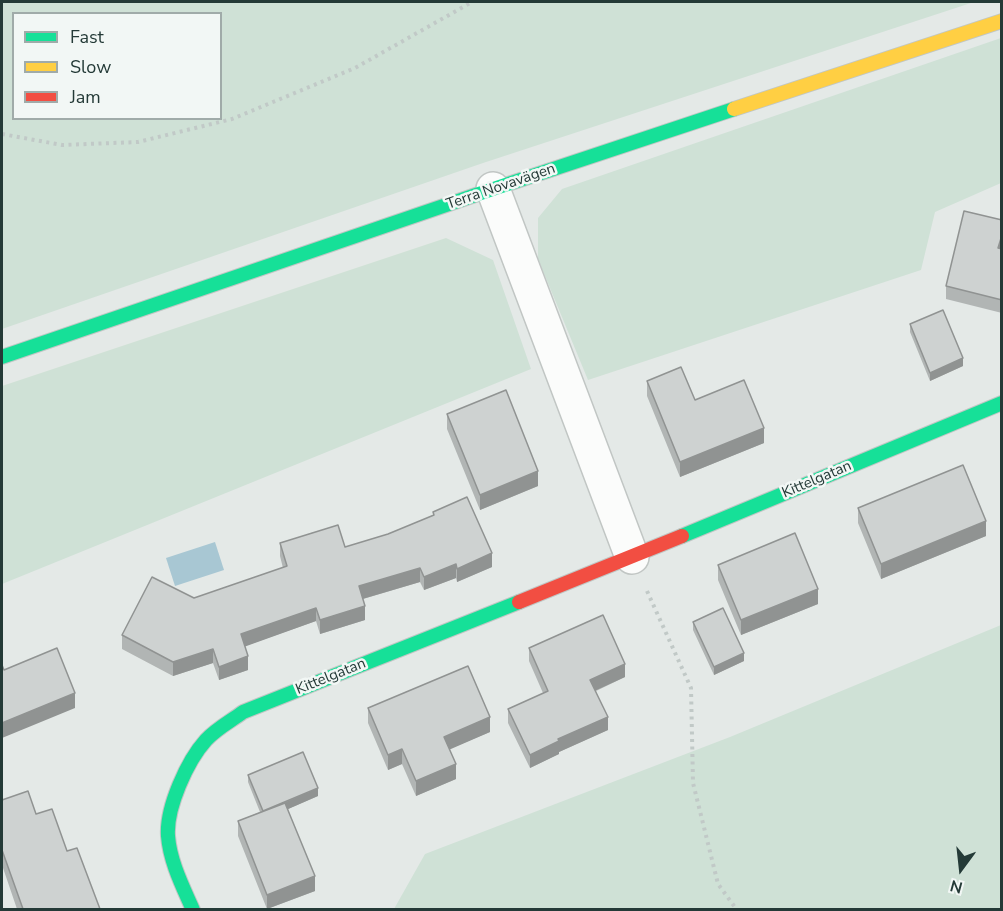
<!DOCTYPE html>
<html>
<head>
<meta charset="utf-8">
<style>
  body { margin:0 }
  #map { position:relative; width:1003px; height:911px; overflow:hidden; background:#e4e9e7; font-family:"Nunito Sans",sans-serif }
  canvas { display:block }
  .frame { position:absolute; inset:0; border:3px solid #243a37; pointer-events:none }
  .legend { position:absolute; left:12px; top:12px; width:210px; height:108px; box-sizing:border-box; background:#f2f7f5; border:2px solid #a0aba9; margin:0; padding:8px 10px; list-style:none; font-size:18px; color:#243a37 }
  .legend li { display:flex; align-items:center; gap:12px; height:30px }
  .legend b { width:30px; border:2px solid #a0aba9 }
  .north { position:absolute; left:931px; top:839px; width:60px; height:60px; -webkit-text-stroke:4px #f2f7f5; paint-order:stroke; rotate:195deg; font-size:16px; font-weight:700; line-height:24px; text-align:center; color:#243a37 }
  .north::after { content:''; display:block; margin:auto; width:21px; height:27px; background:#243a37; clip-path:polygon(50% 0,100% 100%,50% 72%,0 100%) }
</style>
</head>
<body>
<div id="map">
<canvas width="1003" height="911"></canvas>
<div class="frame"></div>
<ul class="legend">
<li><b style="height:8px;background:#16e098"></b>Fast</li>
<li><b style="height:8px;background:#ffcf43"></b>Slow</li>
<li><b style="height:8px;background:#f24e42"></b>Jam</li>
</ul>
<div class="north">N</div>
</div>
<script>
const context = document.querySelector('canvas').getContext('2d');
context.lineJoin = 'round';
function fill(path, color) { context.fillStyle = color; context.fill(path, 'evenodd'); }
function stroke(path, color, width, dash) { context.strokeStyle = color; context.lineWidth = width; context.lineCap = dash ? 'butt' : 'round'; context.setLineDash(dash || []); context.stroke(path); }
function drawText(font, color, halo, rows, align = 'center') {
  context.font = font + ' "Nunito Sans",sans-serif'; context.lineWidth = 5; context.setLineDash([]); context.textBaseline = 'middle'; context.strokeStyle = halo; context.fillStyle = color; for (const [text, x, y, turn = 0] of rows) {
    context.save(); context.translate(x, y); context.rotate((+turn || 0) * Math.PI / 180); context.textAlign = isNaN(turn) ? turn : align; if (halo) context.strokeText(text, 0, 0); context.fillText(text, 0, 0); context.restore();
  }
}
const green = new Path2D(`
  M2,2H974L483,163L2,329ZM14,14H220V118H14Z
  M1001,38V183L935,212L921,270L588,380L538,259V218L562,189Z
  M446,238L493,260L531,369L2,584V386Z
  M1001,625V909H394L425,854L730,737Z`);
const water = new Path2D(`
  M215,542L224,570L175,586L166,558Z`);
const path = new Path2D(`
  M2,134L62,145L138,142L232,119L355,68L472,2
  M647,591L691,688L693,783L718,884L737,910`);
const street = new Path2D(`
  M493,189L632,557`);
const fast = new Path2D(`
  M2,357L493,189L734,109
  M682,536L1002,403
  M193,910C183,887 170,862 168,836C166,808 187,761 206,740C217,728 231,721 243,712L519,602`);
const slow = new Path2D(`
  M734,109L1002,21`);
const jam = new Path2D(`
  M519,602L682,536`);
const wall = new Path2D(`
  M1002,220V313L946,299V286Z
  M910,324L963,366L930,381L910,332Z
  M647,381L764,443L680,477L647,396Z
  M447,414L538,486L480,510L447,429Z
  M858,508L986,536L881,579L858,523Z
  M433,512L492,567L457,582L456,578L424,590L420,582L363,599L365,620L320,634L316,621L245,646L248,670L219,680L213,663L173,676L122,649V635L194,598L283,568L280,556V543L345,547L388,534L433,516Z
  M718,565L818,604L741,635L718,580Z
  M693,622L744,661L714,675L693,630Z
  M529,648L625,677L596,691L608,730L559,752V754L530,768L508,723V709L543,693L529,661Z
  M368,708L490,732L449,749L456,779L416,796L402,764L388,770L368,723Z
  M248,775L318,796L288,809L315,891L267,909L238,836V821L260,812L248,782Z
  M2,800L36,814L67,851L100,909H17L2,865Z`);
const shadedWall = new Path2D(`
  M1002,235V248L998,261V248Z
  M963,358V366L930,381V373Z
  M764,428V443L680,477V462Z
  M538,471V486L480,510V495Z
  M986,521V536L881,579V564Z
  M492,553V567L457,582V569Z
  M456,564V578L424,590V577Z
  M420,568V582L359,600V586Z
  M818,589V604L741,635V620Z
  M365,606V620L320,634V620Z
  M316,608V621L241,648V634Z
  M213,649V663L173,676V662Z
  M744,653V661L714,675V667Z
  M248,656V670L219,680V667Z
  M625,664V677L590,693V680Z
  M75,693V708L2,738V723Z
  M490,717V732L444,752V737Z
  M608,717V730L559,752V754L530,768V755L558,739Z
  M402,749V764L388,770V755Z
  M456,764V779L416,796V781Z
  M318,788V796L263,820V812Z
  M315,876V891L267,909V895Z`);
const building = new Path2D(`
  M964,211L1002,220V235L998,248L1002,249V300L946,286Z
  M943,310L963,358L930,373L910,324Z
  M681,367L695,400L744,380L764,428L680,462L647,381Z
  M506,390L538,471L480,495L447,414Z
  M963,465L986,521L881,564L858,508Z
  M467,497L492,553L457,569L456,564L424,577L420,568L359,586L365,606L320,620L316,608L241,634L248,656L219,667L213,649L173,662L122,635L152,577L194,598L287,566L280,543L338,525L345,547L388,534L434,515L433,512Z
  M795,533L818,589L741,620L718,565Z
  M723,608L744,653L714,667L693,622Z
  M603,615L625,664L590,680L608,717L558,739L559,741L530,755L508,709L548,691L529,648Z
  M57,648L75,693L2,723V665L4,670Z
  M468,666L490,717L444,737L456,764L416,781L402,749L388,755L368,708Z
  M303,752L318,788L263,811L248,775Z
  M28,791L36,814L52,809L67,851L77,848L100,909H23L2,850V800Z
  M285,803L315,876L267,895L238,821Z`);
const streetNames = [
  ["Terra Novavägen",501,187,-19],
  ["Kittelgatan",817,480,-23],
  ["Kittelgatan",331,677,-22]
];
fill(green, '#cfe1d6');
fill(water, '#a8c7d3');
stroke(street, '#c1c6c4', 36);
stroke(fast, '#c0c6c4', 16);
stroke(slow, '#c0c6c4', 16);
stroke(jam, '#c0c6c4', 16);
stroke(path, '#c1c9c7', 4, [3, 4.5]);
stroke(street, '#fbfcfb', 33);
stroke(fast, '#16e098', 14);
stroke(slow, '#ffcf43', 14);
stroke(jam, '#f24e42', 14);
fill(wall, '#b1b5b4');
fill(shadedWall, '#909392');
fill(building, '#ced2d1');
stroke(building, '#909392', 1.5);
drawText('15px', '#243a37', '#f2f7f5', streetNames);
</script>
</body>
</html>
